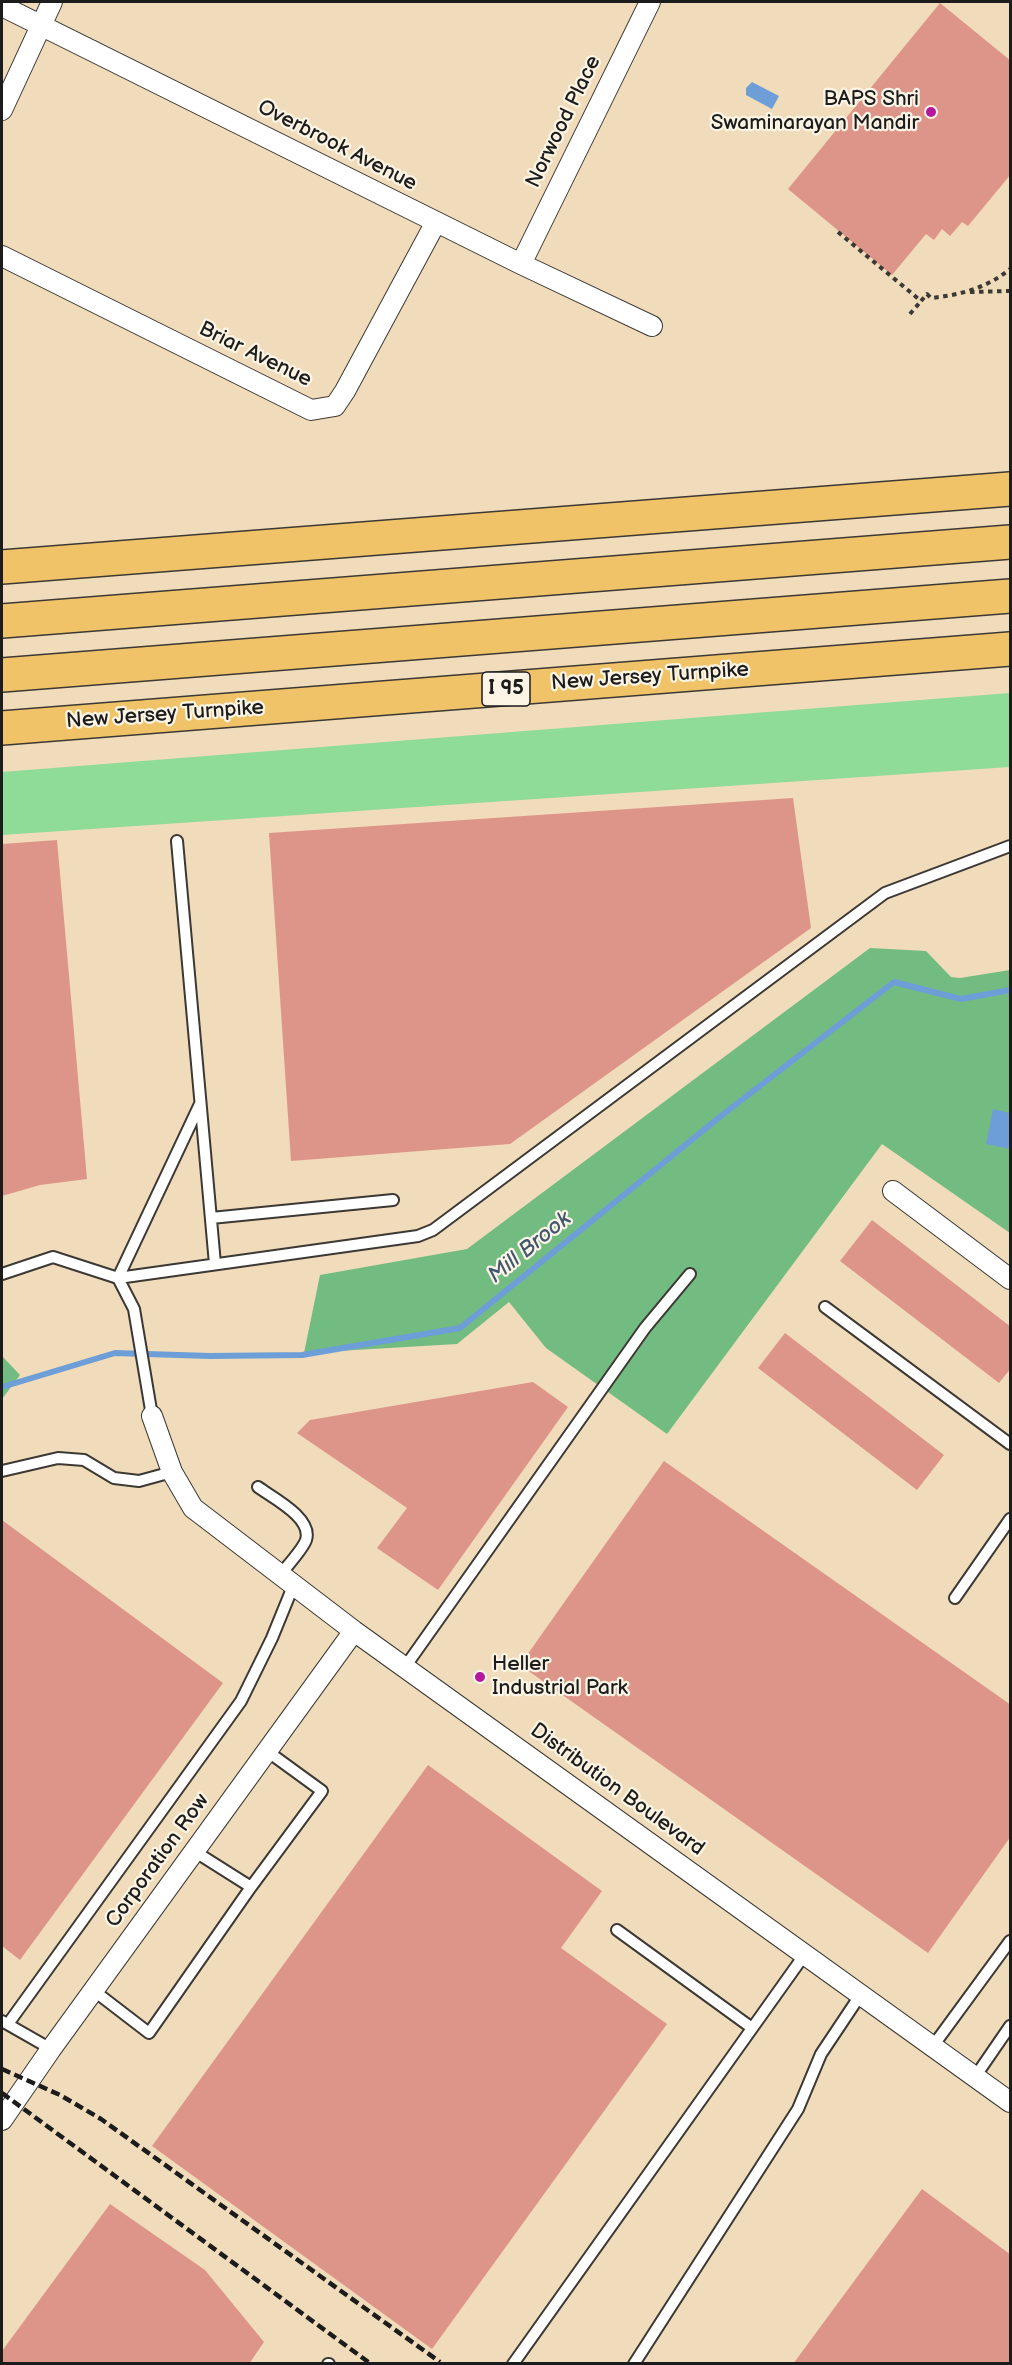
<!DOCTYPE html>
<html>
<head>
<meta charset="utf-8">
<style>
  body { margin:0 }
  #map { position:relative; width:1012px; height:2365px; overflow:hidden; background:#f0dbba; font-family:"Balsamiq Sans",sans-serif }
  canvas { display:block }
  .frame { position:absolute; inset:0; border:3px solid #1c1c1c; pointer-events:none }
</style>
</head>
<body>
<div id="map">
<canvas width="1012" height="2365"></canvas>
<div class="frame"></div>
</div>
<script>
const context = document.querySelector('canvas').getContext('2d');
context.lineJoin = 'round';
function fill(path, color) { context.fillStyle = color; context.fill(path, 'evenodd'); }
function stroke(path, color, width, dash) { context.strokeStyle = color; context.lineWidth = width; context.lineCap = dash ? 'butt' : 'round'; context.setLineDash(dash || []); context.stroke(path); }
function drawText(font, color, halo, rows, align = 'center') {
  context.font = font + ' "Balsamiq Sans",sans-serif'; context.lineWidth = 4.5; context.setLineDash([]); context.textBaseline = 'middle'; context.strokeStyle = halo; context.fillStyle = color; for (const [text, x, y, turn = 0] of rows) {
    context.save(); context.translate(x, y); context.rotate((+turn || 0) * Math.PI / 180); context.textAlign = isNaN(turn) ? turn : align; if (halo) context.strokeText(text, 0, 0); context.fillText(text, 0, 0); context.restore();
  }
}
const green = new Path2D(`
  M1010,693V767L2,835V772Z`);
const forest = new Path2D(`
  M870,948L926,951L951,977L960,978L1010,970V1233L882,1144L667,1434L546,1348L509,1302L457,1344L304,1353L320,1275L467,1249Z
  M2,1356L20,1375L2,1399Z`);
const water = new Path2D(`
  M752,82L779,96L772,109L746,95V88Z
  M993,1109L1010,1113V1149L986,1144Z`);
const stream = new Path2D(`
  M2,1387L115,1353L210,1356L302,1355L460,1328L721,1116L894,982L961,999L1010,990`);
const building = new Path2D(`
  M940,3L1011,61V174L968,226L962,222L950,236L942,229L934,240L926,234L892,275L788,189Z
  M793,798L811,928L510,1144L291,1161L269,833Z
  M57,840L87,1179L40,1185L2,1196V844Z
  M872,1220L1011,1327V1368L999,1383L840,1261Z
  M785,1333L944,1455L917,1490L758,1368Z
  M533,1382L568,1407L438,1590L377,1548L407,1508L297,1433L310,1420Z
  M664,1461L1011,1705V1836L928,1953L520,1665Z
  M2,1520L223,1683L20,1960L2,1946Z
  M428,1765L602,1891L561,1948L667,2024L432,2349L152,2146Z
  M922,2189L1011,2255V2364H793Z
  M110,2204L205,2270L264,2342L249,2364H2V2351Z`);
const path = new Path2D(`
  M838,232L921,301L927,294L931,298C960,295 987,288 1010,269
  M970,292L1010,291
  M910,314L921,301`);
const service = new Path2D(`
  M177,841L215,1264
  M211,1218L393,1200
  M2,1274L53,1257L118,1278L134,1309L152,1416
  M118,1278L418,1236L433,1230L885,893L1010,846
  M118,1278L200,1104
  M825,1307L1010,1444
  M2,1471L58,1458L84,1460L114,1478L139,1481L172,1472
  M258,1487C273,1498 313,1518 306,1540C303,1549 287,1566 281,1574
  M955,1598L1010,1519
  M405,1667L645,1328L690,1274
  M194,1851L251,1887
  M617,1930L752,2028
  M93,1990L149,2033L251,1887L322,1791L267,1751
  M2,2021L51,2049
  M8,2024L241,1701L272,1638L294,1584
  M933,2046L1010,1941
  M975,2077L1010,2026
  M328,2364H329
  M513,2364L805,1954
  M634,2364L798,2109L821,2054L861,1994`);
const minor = new Path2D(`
  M2,6L521,264L652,326
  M2,110L52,2
  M2,256L311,410L335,406L345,391L436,222
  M521,264L650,2
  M893,1191L1010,1279
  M152,1416L172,1472L193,1508L354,1631L1010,2102
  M2,2120L51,2049L354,1631`);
const motorway = new Path2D(`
  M2,567L1010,489
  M2,621L1010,542
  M2,675L1010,596
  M2,728L1010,649`);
const rail = new Path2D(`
  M2,2069L60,2095L101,2119L440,2362
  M2,2093L371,2364`);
const markers = [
  [931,112,6,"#b5179e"],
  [480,1677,6,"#b5179e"]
];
const shields = [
  [506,689,48]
];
const shieldNames = [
  ["I 95",506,689]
];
const poiNames = [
  ["BAPS Shri",919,100],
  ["Swaminarayan Mandir",919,124],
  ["Heller",492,1665,"left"],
  ["Industrial Park",492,1689,"left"]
];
const streetNames = [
  ["Norwood Place",564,122,-64],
  ["Overbrook Avenue",337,146,27],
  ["Briar Avenue",255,355,26],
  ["New Jersey Turnpike",650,677,-4],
  ["New Jersey Turnpike",165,715,-4],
  ["Distribution Boulevard",617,1790,36],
  ["Corporation Row",158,1861,-54]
];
const waterNames = [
  ["Mill Brook",530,1248,-39]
];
fill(green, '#8fdc99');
fill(forest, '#73bc81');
fill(water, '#6e9ed7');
stroke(stream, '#6e9ed7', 6);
fill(building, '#de9589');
stroke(service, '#3c3934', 14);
stroke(minor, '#3c3934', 22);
stroke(motorway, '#3c3934', 36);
stroke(path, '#3c3934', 4, [4.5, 4.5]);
stroke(service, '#fff', 10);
stroke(minor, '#fff', 20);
stroke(motorway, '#f1c369', 33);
stroke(rail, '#1c1c1c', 4.5, [9, 4.5]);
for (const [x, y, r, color] of markers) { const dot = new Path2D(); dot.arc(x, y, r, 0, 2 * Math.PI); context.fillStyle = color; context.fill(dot); stroke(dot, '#fcf5e5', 2); }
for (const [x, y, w] of shields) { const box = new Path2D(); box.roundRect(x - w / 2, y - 17, w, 34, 4.5); context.fillStyle = '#fcf5e5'; context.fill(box); stroke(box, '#1c1c1c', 1.5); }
drawText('bold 20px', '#1c1c1c', null, shieldNames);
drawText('21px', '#1c1c1c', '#fcf5e5', poiNames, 'right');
drawText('21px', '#1c1c1c', '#fcf5e5', streetNames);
drawText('italic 22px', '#415670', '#fcf5e5', waterNames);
</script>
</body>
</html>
